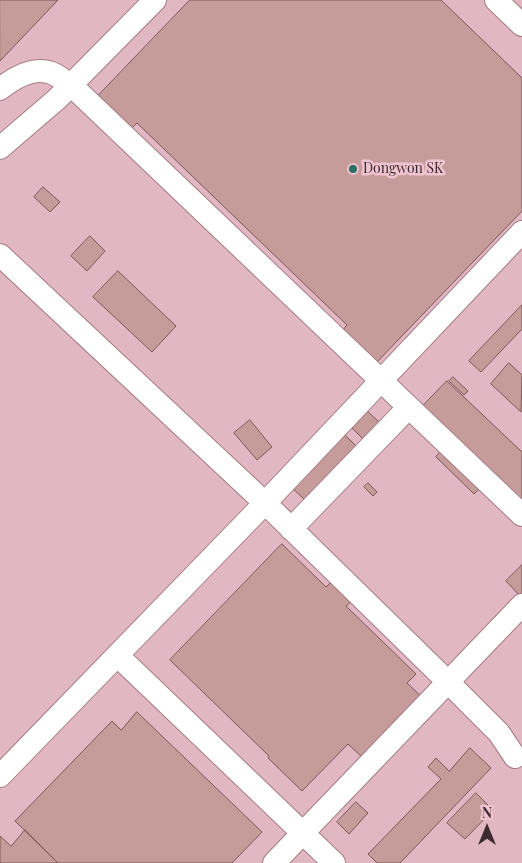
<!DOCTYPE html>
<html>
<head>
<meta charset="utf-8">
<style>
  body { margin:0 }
  #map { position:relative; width:522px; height:863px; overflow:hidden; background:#e1b7c3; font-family:"Playfair Display",serif }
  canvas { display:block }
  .north { position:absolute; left:462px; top:803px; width:50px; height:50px; -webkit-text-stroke:4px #efc4d0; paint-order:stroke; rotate:0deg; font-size:14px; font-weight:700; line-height:20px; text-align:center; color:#3c2c31 }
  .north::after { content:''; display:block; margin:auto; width:18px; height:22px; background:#3c2c31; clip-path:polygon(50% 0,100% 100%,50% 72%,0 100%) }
</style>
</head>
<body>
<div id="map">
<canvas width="522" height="863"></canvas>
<div class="north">N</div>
</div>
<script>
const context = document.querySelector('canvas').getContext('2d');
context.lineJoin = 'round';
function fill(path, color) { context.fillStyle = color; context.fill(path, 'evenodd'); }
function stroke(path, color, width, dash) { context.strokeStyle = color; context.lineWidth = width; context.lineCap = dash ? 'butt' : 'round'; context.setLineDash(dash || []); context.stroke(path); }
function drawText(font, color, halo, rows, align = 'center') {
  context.font = font + ' "Playfair Display",serif'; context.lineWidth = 5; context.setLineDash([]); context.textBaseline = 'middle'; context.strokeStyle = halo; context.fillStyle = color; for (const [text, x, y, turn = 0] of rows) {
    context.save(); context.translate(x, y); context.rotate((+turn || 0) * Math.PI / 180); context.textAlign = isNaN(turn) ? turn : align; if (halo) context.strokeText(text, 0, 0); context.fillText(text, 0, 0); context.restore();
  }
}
const building = new Path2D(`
  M0,0H58L0,61Z
  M190,0H441L522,78V211L376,363L342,331L347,325L137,123L132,128L98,96Z
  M43,187L60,202L50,212L34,197Z
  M90,236L105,251L87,271L71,256Z
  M118,271L176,326L152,352L93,297Z
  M522,305V329L481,372L469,361Z
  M509,363L522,375L521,412L491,384Z
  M453,377L468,391L464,395L449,381Z
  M447,381L522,452V502L422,407Z
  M365,409L379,422L363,439L349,425Z
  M250,420L272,447L257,460L234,433Z
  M342,432L356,446L305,500L290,486Z
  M443,449L482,486L474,494L436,457Z
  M368,483L377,492L373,496L364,487Z
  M282,544L326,587L332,581L352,601L346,606L416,674L407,683L423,698L364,759L348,744L302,791L268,758L269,756L170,660Z
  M522,565V596L521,597L506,581Z
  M137,712L262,832L232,863H58L15,821L112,721L121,730Z
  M470,748L491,768L400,863H377L368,854L441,779L428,767L436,758L449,771Z
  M476,793L493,810L465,839L447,823Z
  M356,802L368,813L349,834L337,822Z
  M25,830L58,863H0V836L11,846Z`);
const minor = new Path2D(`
  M496,0L522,25
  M0,89C15,77 35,65 54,74C60,77 65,82 71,85L522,515
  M0,148L57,99L155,0
  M0,255L265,503L448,682L499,733L515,757
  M291,529L409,407
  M117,655L334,863
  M0,776L265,503L522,232
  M274,863L522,605`);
const markers = [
  [353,169,5,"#2b7065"]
];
const poiNames = [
  ["Dongwon SK",363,169]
];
fill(building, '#c69c9b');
stroke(building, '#7c5655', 1);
stroke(minor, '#a37c87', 24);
stroke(minor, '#fff', 22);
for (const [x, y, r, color] of markers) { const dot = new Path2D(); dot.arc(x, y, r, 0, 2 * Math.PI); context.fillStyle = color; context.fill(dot); stroke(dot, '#efc4d0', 2); }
drawText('14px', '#3c2c31', '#efc4d0', poiNames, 'left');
</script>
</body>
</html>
